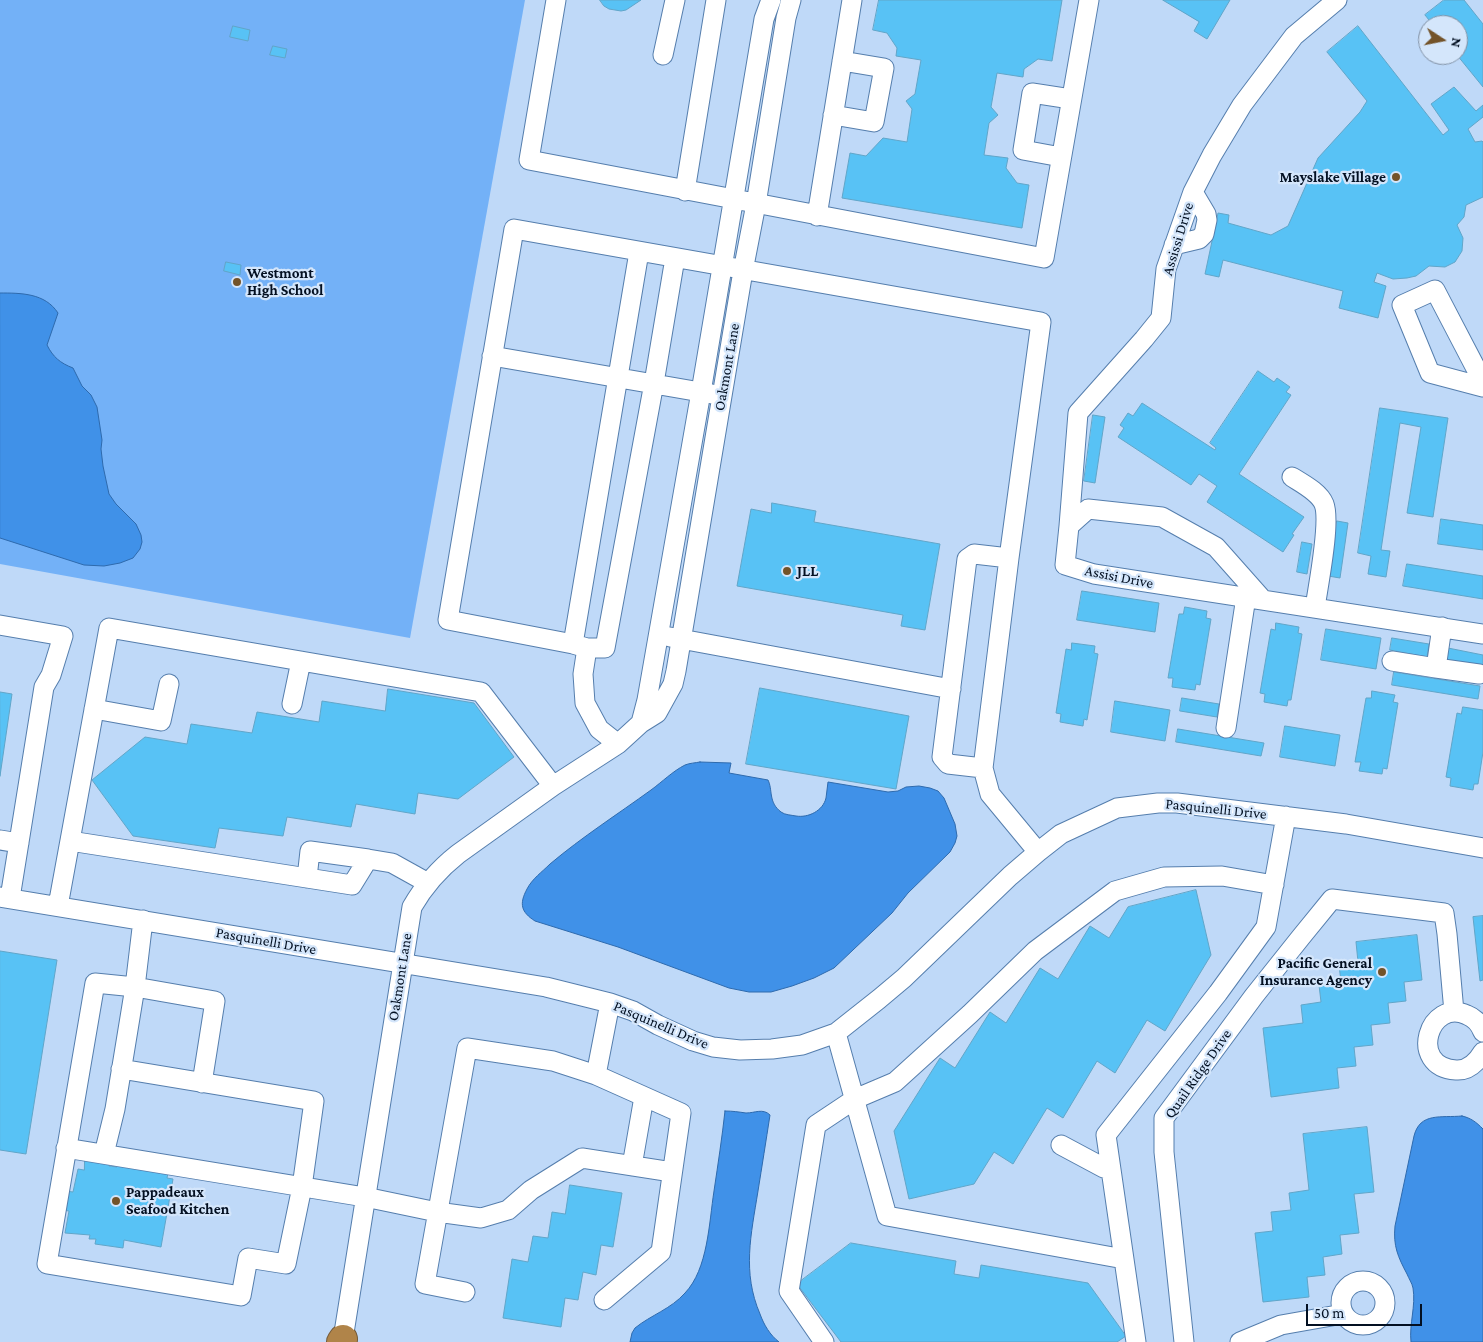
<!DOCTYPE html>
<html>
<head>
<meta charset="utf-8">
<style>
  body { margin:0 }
  #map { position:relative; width:1483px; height:1342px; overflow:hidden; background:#bfd9f8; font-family:"Crimson Pro",serif }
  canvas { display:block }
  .north { position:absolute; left:1418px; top:15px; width:50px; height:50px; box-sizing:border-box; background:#d4e6fb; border:1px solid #8090a4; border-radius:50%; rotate:101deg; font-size:14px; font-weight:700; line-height:20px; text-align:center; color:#031022 }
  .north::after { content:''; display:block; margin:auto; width:18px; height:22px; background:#735329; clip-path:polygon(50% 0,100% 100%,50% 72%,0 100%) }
  .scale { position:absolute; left:1306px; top:1304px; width:116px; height:22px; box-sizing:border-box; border:2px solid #031022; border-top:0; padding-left:6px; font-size:15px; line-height:18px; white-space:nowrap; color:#031022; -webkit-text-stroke:4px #d4e6fb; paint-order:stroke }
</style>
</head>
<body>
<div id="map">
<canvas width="1483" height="1342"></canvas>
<div class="north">N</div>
<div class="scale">50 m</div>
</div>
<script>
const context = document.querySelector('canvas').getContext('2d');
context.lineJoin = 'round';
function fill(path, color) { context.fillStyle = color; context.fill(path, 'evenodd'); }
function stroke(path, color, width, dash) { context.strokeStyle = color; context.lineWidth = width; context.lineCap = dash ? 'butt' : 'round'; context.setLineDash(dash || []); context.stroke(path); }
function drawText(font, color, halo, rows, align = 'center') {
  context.font = font + ' "Crimson Pro",serif'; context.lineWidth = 4.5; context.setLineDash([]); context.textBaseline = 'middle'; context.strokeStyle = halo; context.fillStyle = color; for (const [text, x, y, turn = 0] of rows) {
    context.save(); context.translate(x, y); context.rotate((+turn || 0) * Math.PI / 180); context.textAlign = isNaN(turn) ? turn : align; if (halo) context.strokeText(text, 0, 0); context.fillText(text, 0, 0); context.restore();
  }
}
const green = new Path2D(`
  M0,0H525L410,638L0,564Z`);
const water = new Path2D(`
  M0,293C21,293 45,293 58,313L47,345C53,357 60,363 73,368L82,386L91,395L97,407L102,440L101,449L103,466L109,494L116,504L136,524L141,535L142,542L140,549L133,558L120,563L104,566L84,565L0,538Z
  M700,762L731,763L729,773L768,780C773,790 768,802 781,812C785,815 791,815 796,816C808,818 823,811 826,798C827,793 827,787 828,782L888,792L898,791L906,787L919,786L930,788L938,791L944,798L955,824L957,836L955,843L950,852L908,893L892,913L834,968L814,978L792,986L771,992H749L729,988L618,947L535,921C521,912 519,904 527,889C532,879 542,872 550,864C582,837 618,814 651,790C662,782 673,771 685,765C690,763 695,763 700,762Z
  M725,1111C733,1111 739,1112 746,1113C755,1113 763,1108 770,1115C766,1141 762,1166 758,1191C751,1235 742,1272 760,1314C764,1325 770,1335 779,1342H630L632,1333L635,1328C651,1315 671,1309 685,1293C708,1269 709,1223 714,1191C718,1164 722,1138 725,1111Z
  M1462,1116C1471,1118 1476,1122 1483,1129V1342H1411C1409,1324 1416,1306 1413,1288C1412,1283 1409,1279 1407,1274C1398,1257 1393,1246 1395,1226L1414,1136C1420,1112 1441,1118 1462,1116Z`);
const building = new Path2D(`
  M600,0H641L626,10L621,11L609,9L604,6Z
  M879,0H1062L1052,61L1038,59L1024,69L1023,77L997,73L991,107L998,115L989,123L984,155L1008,158L1006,168L1017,183L1029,185L1022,228L842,198L850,153L866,156L883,138L907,142L912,109L906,101L915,94L921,60L896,56L897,48L887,33L873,30Z
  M1163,0H1230L1207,39L1194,31L1199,22Z
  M1444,0H1464L1483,24V87L1457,55L1458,25H1433L1425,15Z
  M233,26L250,30L248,41L230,37Z
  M1358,26L1443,135L1449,130L1431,104L1454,87L1476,111L1483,105V117L1468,129L1475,142L1482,141L1483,142V197L1466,205L1464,217L1457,225L1463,238L1462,251L1455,262L1445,267L1429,266L1416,276L1407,278L1393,279L1377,273L1374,282L1386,286L1378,318L1339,308L1343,291L1223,260L1219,277L1205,274L1218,213L1229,215L1228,223L1271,235L1288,226L1318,158L1360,112L1367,101L1327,52Z
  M273,46L287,49L285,58L270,55Z
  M226,262L241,265L240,275L224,271Z
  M1258,371L1274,382L1277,378L1290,387L1286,392L1291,395L1239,474L1304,517L1292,534L1294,535L1283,552L1207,502L1217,486L1199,474L1191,485L1118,437L1124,428L1120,425L1128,413L1133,416L1142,403L1215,450L1216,448L1210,443Z
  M1380,408L1448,418L1433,517L1407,513L1421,427L1400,423L1381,550L1390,551L1386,577L1368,574L1371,556L1358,553Z
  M1093,415L1105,417L1095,483L1084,481Z
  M772,503L816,511L814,522L940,544L925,630L901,626L903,615L737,586L751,509L771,513Z
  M1441,519L1483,525V550L1438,544Z
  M1337,521L1348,523L1340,578L1328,576Z
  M1302,542L1312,544L1307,574L1297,572Z
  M1407,564L1483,576V599L1403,586Z
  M1082,591L1159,603L1155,632L1077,620Z
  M1185,607L1207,611L1206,618L1211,619L1200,685L1196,684L1195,690L1172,687L1173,678H1168L1179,614H1183Z
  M1276,623L1299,627L1298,633L1302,634L1291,700H1288L1287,706L1264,702L1265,694L1260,693L1271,629L1275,630Z
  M1326,629L1381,638L1376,669L1321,660Z
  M1392,638L1429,644L1427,657L1390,650Z
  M1072,643L1095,646L1094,653L1098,654L1087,720L1084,719L1083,726L1060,722L1061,714L1056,713L1066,649L1071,650Z
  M1448,648L1483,655V666L1446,661Z
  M1394,672L1480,686L1478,699L1392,685Z
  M760,688L909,716L896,789L746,764Z
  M388,689L474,703L514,757L458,799L418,793L415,814L356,804L351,827L287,817L283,836L219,828L215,848L133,836L92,780L145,737L187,744L191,724L252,733L257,712L319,722L322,701L385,711Z
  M1372,691L1395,695L1393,702L1398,703L1387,769L1383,768L1382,774L1359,771L1361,762H1355L1366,698H1371Z
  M0,692L12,694L0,776Z
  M1182,698L1219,704L1217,717L1180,711Z
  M1115,701L1170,710L1165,741L1111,732Z
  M1463,707L1483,710V752L1478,784H1474L1473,790L1450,786L1451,778L1446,777L1457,713L1461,714Z
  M1285,726L1340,735L1335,766L1280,757Z
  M1178,729L1264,743L1261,756L1176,742Z
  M1196,890L1211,955L1165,1031L1147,1020L1115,1073L1097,1061L1063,1118L1047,1108L1013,1164L994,1152L974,1184L909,1199L894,1131L940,1058L955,1068L990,1012L1006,1023L1040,968L1058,979L1090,926L1109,938L1128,907Z
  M1483,916V980L1480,981L1473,917Z
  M1417,935L1422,980L1404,982L1406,1001L1388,1003L1390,1023L1371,1025L1373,1045L1354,1047L1356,1066L1337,1068L1339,1088L1271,1097L1263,1028L1303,1023L1301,1005L1321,1002L1319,985L1341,982L1339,965L1358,962L1356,942Z
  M0,951L57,960L26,1154L0,1150Z
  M1367,1127L1374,1192L1354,1194L1359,1233L1340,1235L1342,1254L1323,1257L1325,1275L1307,1277L1309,1297L1263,1302L1255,1233L1273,1231L1271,1212L1291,1210L1289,1193L1309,1190L1303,1134Z
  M85,1156L111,1158L109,1166L117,1167L118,1162L169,1168L167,1178L173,1179L161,1247L124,1240L123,1248L95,1244L96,1239H89L90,1235L65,1233L69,1211L62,1210L66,1191L73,1192L78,1169L84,1170Z
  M570,1185L622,1193L613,1247L601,1245L596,1275L583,1272L578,1300L565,1298L561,1327L503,1318L512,1259L528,1262L533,1236L548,1238L552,1212L565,1214Z
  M851,1243L956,1261L954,1274L979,1278L981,1265L1088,1283L1126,1336L1117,1342H841L797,1284Z`);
const minor = new Path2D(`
  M556,0L529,160L1044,258L1089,0
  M663,55L675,0
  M833,115L874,122L884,68L842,61
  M1061,157L1023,150L1032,93L1071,99
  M685,191L716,0
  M817,216L852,0
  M1174,245L1199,239L1204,234L1207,220L1206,214L1193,192
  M675,258L654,383L605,648H587L573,644L448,620L514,229L1041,322L1009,558L974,554L967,559L942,757L948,764L983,768L990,794L1038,852
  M492,356L712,394
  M1483,382L1435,290L1402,305L1430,373L1483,387
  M1292,477C1303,484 1319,492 1324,504C1331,522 1318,586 1315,608
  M1069,526L1078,413L1144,339L1161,318L1166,269L1193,192L1212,155L1242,105L1294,36L1337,0
  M1263,600L1216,547L1162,517L1088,509L1069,526L1065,565L1094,574L1483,634
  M0,625L63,636L51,675L44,687L10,898
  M670,637L951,689
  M573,644L639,252
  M587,648L583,674L585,703L599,729L618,744
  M1392,661L1436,668L1442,627
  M1436,668L1479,674
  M292,704L301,661
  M94,709L161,721L169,684
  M641,723L647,700L701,392L764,19L771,0
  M1226,728L1246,597
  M983,768L1009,558
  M0,840L19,843
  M70,841L352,885L368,859L392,863L428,883
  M307,878L310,851L368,859
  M0,897L546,987L610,1003L633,1011L658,1025L693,1041L713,1047L740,1050L772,1049L802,1045L836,1033L879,999L904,978L1010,876L1038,852L1061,834L1117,808L1158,803H1177L1346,824L1483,848
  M58,906L109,628L481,692L553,786
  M1483,1032C1480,1024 1475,1018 1467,1015C1429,997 1407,1067 1456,1070C1469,1071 1477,1062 1483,1052
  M836,1033L887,1216L1124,1259
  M121,1069L314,1101L302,1187L286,1264L248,1258L241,1296L47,1264L95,983L135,987L143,920
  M596,1075L610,1003
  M1061,1145L1104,1168
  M66,1148L365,1197L437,1212L481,1218L508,1210L531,1190L582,1158L672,1172
  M104,1154L115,1109L135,987L215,1001L202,1083
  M632,1166L644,1097
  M1341 1303a22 22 0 1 1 44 0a22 22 0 1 1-44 0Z
  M465,1292L425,1284L467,1048L553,1061L596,1075L681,1113L661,1252L604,1300
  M343,1339L412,907C424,886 439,869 458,854L553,786L618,744L641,723L657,713L673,684L676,671L722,396L743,271L756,204L786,18L791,0
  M824,1342L789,1291L816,1125L855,1099L895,1082L970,1014L1035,951L1115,891L1164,877L1222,876L1274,885
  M1136,1342L1106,1135L1218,993L1266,927L1286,816
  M1184,1342L1164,1152V1118L1254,996L1301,937L1332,899L1444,913L1447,934L1454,1012
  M1240,1342L1281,1325L1343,1314`);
const highway = new Path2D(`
  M341,1342L343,1339`);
const markers = [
  [1396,177,5,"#735329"],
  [237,282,5,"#735329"],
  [787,571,5,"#735329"],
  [1382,972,5,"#735329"],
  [116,1201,5,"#735329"]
];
const poiNames = [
  ["Mayslake Village",1386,177,"right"],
  ["Westmont",247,273],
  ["High School",247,290],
  ["JLL",797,571],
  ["Pacific General",1372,963,"right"],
  ["Insurance Agency",1372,980,"right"],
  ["Pappadeaux",126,1192],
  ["Seafood Kitchen",126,1209]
];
const streetNames = [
  ["Assissi Drive",1178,239,-73],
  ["Oakmont Lane",727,367,-80],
  ["Assisi Drive",1119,577,11],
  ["Pasquinelli Drive",1216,809,6],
  ["Pasquinelli Drive",266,941,10],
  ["Oakmont Lane",400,977,-81],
  ["Pasquinelli Drive",661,1025,23],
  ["Quail Ridge Drive",1198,1074,-55]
];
fill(green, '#73b1f7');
fill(water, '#4091e8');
stroke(water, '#2e6aad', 1);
fill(building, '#58c2f5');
stroke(building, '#61a5c8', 1);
stroke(minor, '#557ead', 21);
stroke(highway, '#735b3b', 30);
stroke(minor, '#fff', 19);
stroke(highway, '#b08449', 28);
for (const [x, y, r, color] of markers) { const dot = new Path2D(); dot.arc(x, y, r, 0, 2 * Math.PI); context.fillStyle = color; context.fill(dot); stroke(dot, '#d4e6fb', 2); }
drawText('bold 15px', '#031022', '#d4e6fb', poiNames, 'left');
drawText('15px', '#031022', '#d4e6fb', streetNames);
</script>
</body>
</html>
